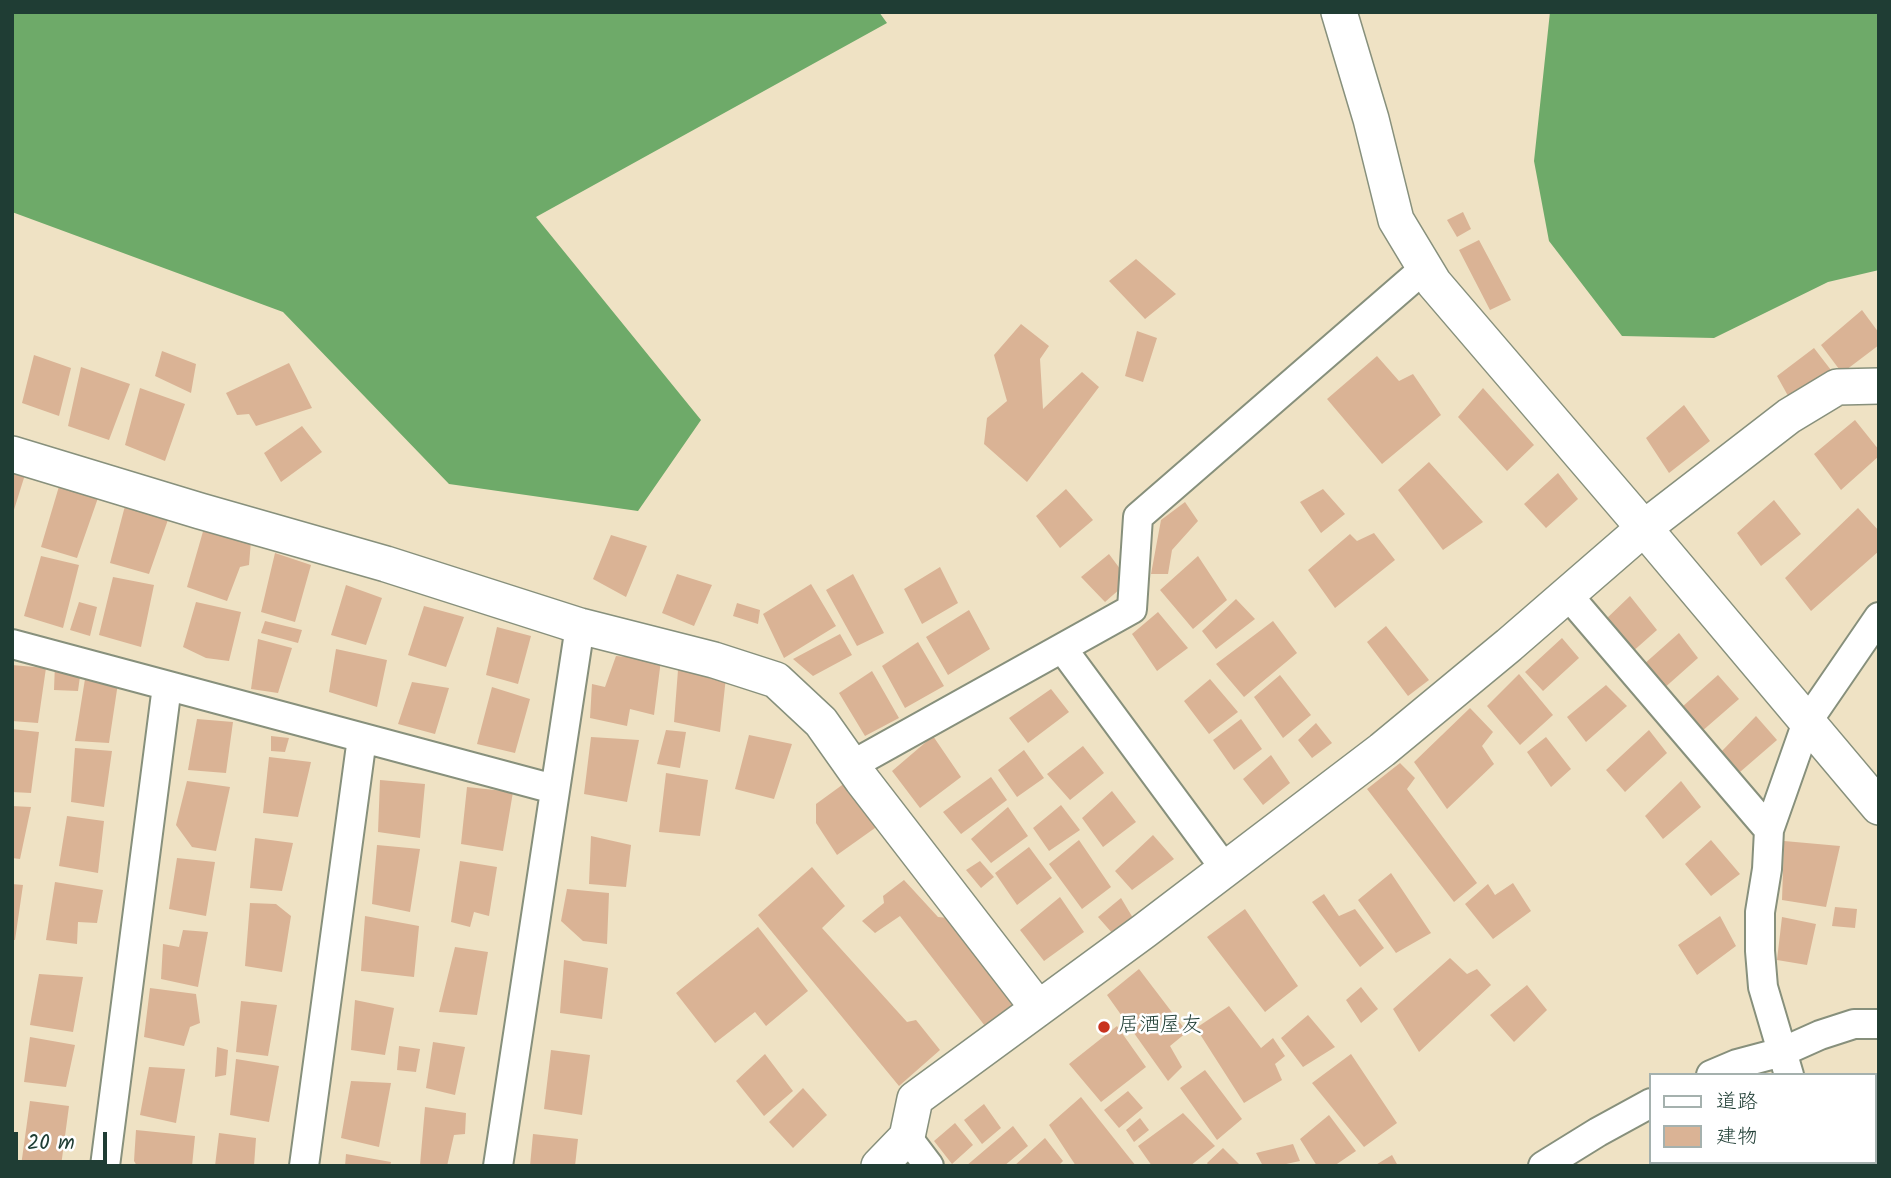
<!DOCTYPE html>
<html>
<head>
<meta charset="utf-8">
<style>
  body { margin:0 }
  #map { position:relative; width:1891px; height:1178px; overflow:hidden; background:#efe2c4; font-family:Kalam,"Klee One",sans-serif }
  canvas { display:block }
  .frame { position:absolute; inset:0; border:14px solid #1f3d34; pointer-events:none }
  .legend { position:absolute; left:1649px; top:1073px; width:228px; height:91px; box-sizing:border-box; background:#fff; border:2px solid #a5b1ae; margin:0; padding:9px 12px; list-style:none; font-size:21px; color:#1f3d34 }
  .legend li { display:flex; align-items:center; gap:14px; height:35px }
  .legend b { width:35px; border:2px solid #a5b1ae }
  .scale { position:absolute; left:14px; top:1132px; width:93px; height:32px; box-sizing:border-box; border:4px solid #1f3d34; border-top:0; padding-left:9px; font-size:21px; line-height:24px; white-space:nowrap; color:#1f3d34; -webkit-text-stroke:5px #fff; paint-order:stroke }
</style>
</head>
<body>
<div id="map">
<canvas width="1891" height="1178"></canvas>
<div class="frame"></div>
<ul class="legend">
<li><b style="height:9px;background:#fff"></b>道路</li>
<li><b style="height:19px;background:#dab395"></b>建物</li>
</ul>
<div class="scale">20 m</div>
</div>
<script>
const context = document.querySelector('canvas').getContext('2d');
context.lineJoin = 'round';
function fill(path, color) { context.fillStyle = color; context.fill(path, 'evenodd'); }
function stroke(path, color, width, dash) { context.strokeStyle = color; context.lineWidth = width; context.lineCap = dash ? 'butt' : 'round'; context.setLineDash(dash || []); context.stroke(path); }
function drawText(font, color, halo, rows, align = 'center') {
  context.font = font + ' Kalam,"Klee One",sans-serif'; context.lineWidth = 5; context.setLineDash([]); context.textBaseline = 'middle'; context.strokeStyle = halo; context.fillStyle = color; for (const [text, x, y, turn = 0] of rows) {
    context.save(); context.translate(x, y); context.rotate((+turn || 0) * Math.PI / 180); context.textAlign = isNaN(turn) ? turn : align; if (halo) context.strokeText(text, 0, 0); context.fillText(text, 0, 0); context.restore();
  }
}
const forest = new Path2D(`
  M12,12H879L887,23L536,217L701,420L638,511L449,484L283,312L12,212Z
  M1550,12H1879V270L1828,282L1714,338L1622,336L1549,241L1534,161Z`);
const building = new Path2D(`
  M1463,212L1471,229L1457,237L1447,220Z
  M1479,240L1511,300L1490,310L1459,250Z
  M1136,259L1176,294L1145,319L1109,281Z
  M1862,310L1879,333V345L1842,373L1821,345Z
  M1021,324L1049,346L1040,359L1043,409L1082,372L1099,387L1027,482L984,444L987,418L1007,401L994,355Z
  M1137,331L1157,338L1143,382L1125,376Z
  M1814,348L1834,374L1792,403L1777,376Z
  M162,351L196,364L191,393L155,376Z
  M34,355L71,368L59,416L22,403Z
  M1377,356L1399,381L1413,374L1441,415L1382,464L1327,399Z
  M289,363L312,408L256,426L249,414L237,415L226,393Z
  M81,367L130,384L109,440L68,426Z
  M140,388L185,404L165,461L125,445Z
  M1483,388L1534,445L1507,471L1458,417Z
  M1684,405L1710,441L1669,473L1646,438Z
  M1855,420L1879,450V456L1841,490L1814,454Z
  M302,426L322,452L281,482L264,453Z
  M12,462L28,465L13,513H12Z
  M1429,462L1483,522L1443,550L1398,490Z
  M1558,473L1578,499L1546,528L1524,504Z
  M60,483L99,495L77,558L41,547Z
  M1066,489L1093,520L1060,548L1036,516Z
  M1323,489L1345,514L1321,533L1300,502Z
  M1774,500L1801,534L1761,566L1737,533Z
  M126,502L170,514L149,574L110,563Z
  M1185,502L1198,521L1172,550L1168,574H1151L1161,520Z
  M1858,508L1879,531V551L1811,611L1785,578Z
  M204,528L251,541L249,565L240,567L227,601L187,587Z
  M1374,533L1395,560L1335,608L1308,570L1350,534L1357,541Z
  M611,535L647,546L626,597L593,579Z
  M275,553L311,565L295,622L261,612Z
  M1109,554L1129,581L1105,602L1081,577Z
  M41,556L79,565L63,628L24,616Z
  M1198,556L1227,600L1193,629L1160,590Z
  M940,567L958,603L922,624L904,589Z
  M677,574L712,585L694,626L662,613Z
  M853,574L884,633L857,646L826,590Z
  M113,577L154,585L141,647L99,635Z
  M811,584L836,626L784,658L763,614Z
  M346,585L382,598L366,645L331,635Z
  M1630,596L1657,630L1631,653L1605,620Z
  M1236,599L1255,619L1216,649L1202,631Z
  M79,602L97,607L90,636L70,630Z
  M196,602L241,612L229,661L206,658L183,647Z
  M737,603L760,610L758,624L733,616Z
  M424,606L464,617L446,667L408,655Z
  M969,610L990,649L948,675L926,637Z
  M1158,612L1188,648L1157,671L1132,634Z
  M265,621L302,630L298,643L261,633Z
  M1273,621L1297,653L1244,697L1216,664Z
  M1386,626L1429,680L1408,696L1367,642Z
  M497,627L531,636L518,684L486,675Z
  M1679,633L1698,658L1662,690L1643,665Z
  M840,634L852,655L813,676L793,659Z
  M1562,638L1579,658L1543,691L1525,672Z
  M258,639L292,648L278,693L251,689Z
  M918,642L944,686L905,708L882,666Z
  M336,649L387,660L377,707L329,692Z
  M616,656L661,660L654,715L630,709L627,726L590,718L592,684L605,687Z
  M55,663L81,669L78,691L54,690Z
  M12,665L46,668L38,723L12,721Z
  M678,670L726,677L720,732L674,722Z
  M872,671L899,718L865,736L839,693Z
  M1519,674L1553,715L1520,745L1487,706Z
  M1280,675L1311,715L1283,738L1254,697Z
  M1718,675L1739,699L1701,732L1682,707Z
  M85,679L118,683L109,743L75,741Z
  M1210,679L1238,712L1209,734L1184,701Z
  M412,682L449,688L435,734L398,724Z
  M1606,685L1627,706L1586,742L1567,717Z
  M492,687L530,699L515,753L477,744Z
  M1051,689L1069,712L1028,743L1009,718Z
  M1470,708L1493,732L1482,746L1494,764L1447,809L1414,762Z
  M1756,716L1777,740L1740,772L1721,752Z
  M197,719L233,722L226,773L188,770Z
  M1241,719L1262,749L1234,770L1213,740Z
  M1316,723L1332,743L1312,758L1298,740Z
  M12,729L39,732L31,793L12,792Z
  M666,730L686,732L680,768L657,764Z
  M1649,730L1667,753L1625,792L1606,770Z
  M749,735L792,744L774,799L735,789Z
  M271,736L289,738L285,752L271,751Z
  M933,736L961,777L920,808L892,771Z
  M591,737L639,740L627,802L584,794Z
  M1546,737L1571,769L1551,787L1527,752Z
  M1083,746L1104,773L1070,800L1047,774Z
  M75,748L112,751L104,807L71,802Z
  M1024,750L1044,778L1017,797L998,770Z
  M1271,755L1290,783L1263,805L1243,779Z
  M269,757L311,762L298,817L263,813Z
  M1400,763L1415,778L1407,789L1477,883L1454,902L1367,789Z
  M666,773L708,780L700,836L659,832Z
  M991,777L1007,800L961,834L943,812Z
  M380,780L425,784L420,838L378,832Z
  M849,780L882,823L837,855L816,823V804Z
  M187,781L230,787L216,851L192,847L176,825Z
  M1681,781L1701,807L1663,839L1645,816Z
  M467,787L513,792L503,851L461,844Z
  M1112,791L1136,822L1103,847L1082,818Z
  M1061,805L1080,830L1049,851L1033,828Z
  M12,806L31,807L20,859L12,858Z
  M1008,807L1028,836L991,863L971,839Z
  M67,816L104,821L98,873L59,866Z
  M1153,835L1174,859L1132,890L1115,871Z
  M591,836L631,845L626,887L589,884Z
  M255,838L293,843L282,891L250,888Z
  M1079,840L1111,887L1082,909L1049,864Z
  M1711,840L1740,874L1711,896L1685,864Z
  M1784,841L1840,846L1826,907L1782,900Z
  M377,845L420,849L410,912L372,904Z
  M1029,847L1052,878L1017,905L995,873Z
  M177,858L215,862L206,916L169,909Z
  M460,861L497,867L489,916L474,912L470,927L451,922Z
  M980,861L994,877L981,888L966,870Z
  M812,867L845,906L822,928L907,1022L916,1020L940,1050L899,1086L758,915Z
  M1391,873L1431,933L1396,953L1358,900Z
  M904,880L938,917L949,918L1019,1001L985,1026L900,916L875,933L862,921L884,903L883,896Z
  M55,882L103,890L97,923L78,922L77,944L46,940Z
  M1513,883L1531,911L1493,939L1465,904L1488,884L1495,895Z
  M12,884L23,885L15,940H12Z
  M567,889L609,893L607,944L583,941L561,921Z
  M1324,894L1339,916L1355,909L1384,948L1360,967L1312,902Z
  M1060,897L1084,932L1044,961L1020,930Z
  M1121,898L1133,918L1113,934L1098,917Z
  M250,903L276,904L291,916L282,972L245,966Z
  M1835,907L1857,909L1855,928L1832,926Z
  M1245,909L1298,986L1265,1012L1207,937Z
  M365,916L419,926L414,977L361,971Z
  M1720,916L1736,946L1697,975L1678,945Z
  M1782,917L1816,924L1807,965L1777,960Z
  M758,927L808,991L766,1026L755,1012L715,1043L676,993Z
  M183,930L208,932L198,987L161,979L163,944L179,947Z
  M455,947L488,952L477,1015L439,1012Z
  M1450,958L1467,974L1477,969L1491,985L1419,1052L1393,1009Z
  M564,960L608,968L602,1019L560,1013Z
  M1139,969L1187,1032L1170,1046L1182,1067L1168,1081L1107,995Z
  M39,974L83,977L73,1032L30,1025Z
  M1527,985L1547,1010L1514,1042L1490,1015Z
  M1361,987L1378,1009L1361,1023L1346,1000Z
  M150,988L196,994L200,1023L190,1027L184,1046L144,1037Z
  M355,1000L394,1008L385,1055L351,1050Z
  M241,1001L277,1005L268,1056L236,1052Z
  M1229,1006L1261,1048L1273,1038L1285,1056L1275,1064L1282,1080L1244,1103L1196,1028Z
  M1308,1015L1335,1047L1303,1067L1281,1038Z
  M1117,1026L1146,1067L1101,1102L1069,1064Z
  M30,1037L75,1045L66,1087L24,1082Z
  M433,1042L465,1047L455,1095L426,1088Z
  M399,1046L420,1049L416,1072L397,1070Z
  M217,1047L228,1050L226,1075L215,1077Z
  M551,1050L590,1055L582,1115L544,1109Z
  M765,1054L793,1091L764,1116L736,1081Z
  M1351,1054L1397,1123L1364,1147L1312,1083Z
  M236,1059L279,1066L269,1122L230,1115Z
  M149,1067L185,1069L176,1123L140,1115Z
  M1205,1070L1242,1119L1217,1140L1180,1088Z
  M351,1081L391,1083L379,1147L341,1138Z
  M803,1088L827,1115L793,1148L769,1122Z
  M1128,1091L1143,1108L1119,1128L1104,1110Z
  M1081,1097L1136,1166H1076L1049,1125Z
  M30,1101L69,1106L61,1166H21Z
  M984,1104L1001,1128L982,1144L964,1120Z
  M425,1107L466,1113L465,1134L454,1135L447,1166L420,1165Z
  M1183,1113L1215,1146L1190,1166H1152L1138,1146Z
  M1329,1115L1356,1151L1334,1166H1317L1300,1139Z
  M1140,1118L1149,1130L1134,1142L1126,1130Z
  M955,1123L973,1145L952,1164L934,1141Z
  M1013,1126L1028,1146L1004,1166H966Z
  M136,1130L195,1136L192,1166H137L134,1161Z
  M219,1133L256,1138L254,1166H215Z
  M533,1134L578,1139L575,1166H530Z
  M1045,1138L1063,1161L1058,1166H1014Z
  M1293,1144L1300,1161L1277,1166H1263L1256,1153Z
  M1223,1148L1241,1166H1209L1207,1163Z
  M346,1154L391,1162L390,1166H345Z
  M1392,1155L1398,1166H1374Z`);
const minor = new Path2D(`
  M1567,594L1769,830
  M12,644L554,789
  M1062,648L1226,870
  M852,765L1132,609L1138,517L1425,268
  M1711,1075L1737,1064L1782,1052L1820,1035L1854,1024H1879
  M1789,1075L1763,987L1760,951V912L1767,869L1769,830L1807,722L1879,617
  M907,1137L929,1166
  M1819,1162L1820,1166
  M105,1166L167,686
  M304,1166L362,738
  M498,1166L580,626
  M1543,1166L1598,1132L1651,1103`);
const tertiary = new Path2D(`
  M1339,12L1371,119L1396,220L1434,283L1644,528L1879,807
  M12,454L200,511L386,564L580,626L714,660L776,680L821,722L862,780L1038,1008
  M879,1166L907,1137L915,1099L1144,931L1382,750L1509,645L1644,528L1789,416L1837,387L1879,386`);
const markers = [
  [1104,1027,7,"#c8321e"]
];
const poiNames = [
  ["居酒屋友",1118,1027]
];
fill(forest, '#6eaa69');
fill(building, '#dab395');
stroke(minor, '#87907c', 32);
stroke(tertiary, '#87907c', 38);
stroke(minor, '#fff', 28);
stroke(tertiary, '#fff', 35);
for (const [x, y, r, color] of markers) { const dot = new Path2D(); dot.arc(x, y, r, 0, 2 * Math.PI); context.fillStyle = color; context.fill(dot); stroke(dot, '#fff', 2.5); }
drawText('21px', '#1f3d34', '#fff', poiNames, 'left');
</script>
</body>
</html>
